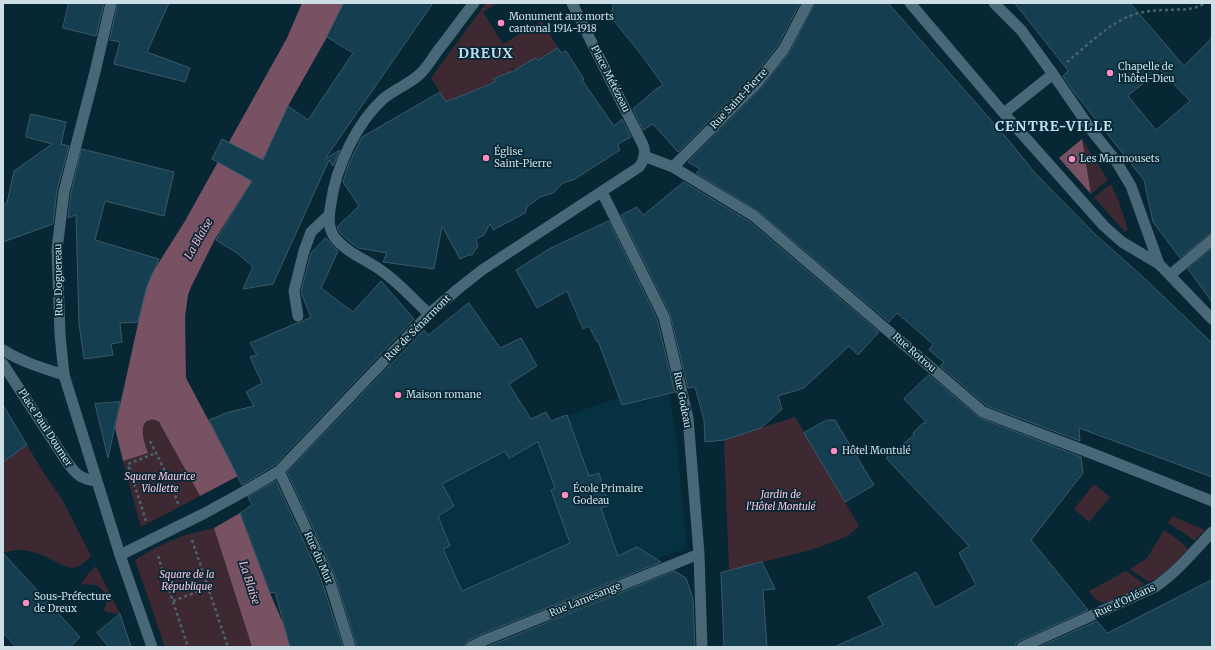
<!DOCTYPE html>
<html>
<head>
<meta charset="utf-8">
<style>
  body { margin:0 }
  #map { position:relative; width:1215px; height:650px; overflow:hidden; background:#072734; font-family:Merriweather,serif }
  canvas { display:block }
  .frame { position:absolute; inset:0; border:4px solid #cddee7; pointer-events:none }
</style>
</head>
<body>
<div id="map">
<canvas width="1215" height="650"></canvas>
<div class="frame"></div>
</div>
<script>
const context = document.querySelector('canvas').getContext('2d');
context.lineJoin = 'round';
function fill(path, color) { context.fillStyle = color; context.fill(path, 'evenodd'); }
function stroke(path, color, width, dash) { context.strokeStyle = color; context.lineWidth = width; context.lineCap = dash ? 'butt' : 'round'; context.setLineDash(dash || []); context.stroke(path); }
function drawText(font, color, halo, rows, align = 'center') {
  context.font = font + ' Merriweather,serif'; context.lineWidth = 3.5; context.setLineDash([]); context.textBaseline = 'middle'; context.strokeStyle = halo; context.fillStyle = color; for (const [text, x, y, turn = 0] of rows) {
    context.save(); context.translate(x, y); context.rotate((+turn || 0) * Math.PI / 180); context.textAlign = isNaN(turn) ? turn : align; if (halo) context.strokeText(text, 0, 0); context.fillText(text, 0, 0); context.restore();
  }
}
const built = new Path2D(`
  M669,393L677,445L687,548L625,571L555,563L550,551L462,592L442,549L450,546L438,516L454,506L442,484L520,425L546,412L551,421L620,397Z`);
const green = new Path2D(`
  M486,3H498L483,12L503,44L542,21L558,48L554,50L556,55L543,63L535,58L515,70L514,68L511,70L512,72L498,80L497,77L493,79L495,82L475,90L450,108L431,78Z
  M1082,139L1108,180L1091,194Z
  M1111,184L1119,202L1128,230L1125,232L1094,197Z
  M795,417L859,526L848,536L817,548L729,571L724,440Z
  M152,419L156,420L162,426L200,496L141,527L123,461L148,453C145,443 136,421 152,419Z
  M27,445L45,475L62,499L91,556C87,560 79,568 73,568C68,568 63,565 59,563C39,554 25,545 3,553V462Z
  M1094,484L1110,497L1089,522L1074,509Z
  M1172,516L1205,530L1194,541L1187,535L1168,523Z
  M214,528L252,647H165L135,560L157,547L185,535Z
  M1164,530L1181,542L1188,549C1176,561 1165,576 1149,582L1130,569L1147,558Z
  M96,566L120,614L106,612L104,609C110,601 105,587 94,585C90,584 85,585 81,584L88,574Z
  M1126,571L1144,584C1135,589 1109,606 1100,602C1095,600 1092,595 1089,591Z`);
const water = new Path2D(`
  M302,3H344L327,37L288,106L255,176L215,239L191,287L188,295L185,317L186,378L238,476L200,496L159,422C156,420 153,419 150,420C137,422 145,445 148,453L123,461L115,428L145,292L151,275L185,221L287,38Z
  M1082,139L1091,194L1059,158Z
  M240,513L270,593L283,623L290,647H252L214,528Z`);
const building = new Path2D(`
  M69,3H104L96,36L63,28Z
  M118,3H169L147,52L190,68L185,82L114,64L120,42L110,40Z
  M344,3H433L325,159L340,150L333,166L329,160L273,284L243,289L253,267L237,253L216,240L252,181L212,159L222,139L263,160L288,106L308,120L353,53L327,37Z
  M614,3H800L778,45L752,78L678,152L653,124L643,130L633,109L656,89L663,85L644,58L611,17Z
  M815,3H888L1005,136L1036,174L1096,235L1143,277L1212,343V477L1079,428L1080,441L987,406L940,366L944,362L929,350L933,344L897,313L889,322L758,211L696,173L700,169L688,162L762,87L790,52Z
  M1015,3H1130L1184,66L1212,38V233L1208,235L1180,258L1153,222L1144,180L1074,92L1063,76L1068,71ZM1160,70L1190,101L1156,130L1128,96Z
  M558,48L561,53L566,51L584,79L582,80L614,126L622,119L631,137L618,144L619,145L618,146L620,150L575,179L563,183L553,193L540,197L527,207L525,213L493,230L490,224L484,235L476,239L478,246L472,255H469L460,259L442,226L434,269L383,262L387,253L358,248L350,242L341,234L337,227L359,206L343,182L349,163L362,137L440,92L446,102L495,82L493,79L513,71L535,58L538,60Z
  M31,114L66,122L61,144L69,146L57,190L53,224L3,242V205L7,203L14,171L52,144L26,137Z
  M82,149L174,172L164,216L105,201L95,240L159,259L147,286L138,322L120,323L122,342L111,344L113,355L84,359L79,324L76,215L68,218L71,193Z
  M684,182L750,222L879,332L858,355L849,346L804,388L778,396L782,409L761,428L724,440L705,442L704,420L695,387L688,388L670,314L621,215L637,207L643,215Z
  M609,221L657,319L675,392L622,405L598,341L597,342L589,326L583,329L567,291L537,308L516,270L549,249Z
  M326,238L330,243L338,251L321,288L353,312L381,281L414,319L275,465L242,485L209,420L229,412L254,406L246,392L262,383L250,357L257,355L250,343L297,323H299L311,317L302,295L301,291L311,253Z
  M1212,249V302L1188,269Z
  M469,303L500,348L521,338L537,366L509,384L531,419L546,412L551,421L567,415L589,476L599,473L605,493L610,505L601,508L618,556L637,547L661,562L482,634L468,641L465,644L464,647H357L334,573L287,472L424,330L428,335ZM538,442L555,488L551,490L570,543L462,591L443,549L450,546L438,516L454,506L442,484L505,451L509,458Z
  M929,375L980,418L1081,457L1083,473L1031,540L1088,610L1019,641L1016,643L1015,647H834L883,625L868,597L916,572L935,608L976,585L959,553L969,546L886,458L914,435L913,433L923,423H927L904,399Z
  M120,402L108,458L95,404Z
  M3,405L27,445L3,462Z
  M827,420H835L874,485L845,502L804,433Z
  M276,481L321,579L343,647H290L275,592L270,593L240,513L252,505L248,497Z
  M3,553L80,637L70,647H16L3,633Z
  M762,562L775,589L763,590L767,647H724L721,573Z
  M675,571L686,578L693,599L695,647H487Z
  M1212,580V647H1039L1097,621L1107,633Z
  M120,614L131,647H109L97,633Z`);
const path = new Path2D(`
  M1067,62C1088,45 1113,19 1139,13C1148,11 1157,10 1166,10C1181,9 1193,11 1205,3
  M150,441L169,479L179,506
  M146,521L128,464L156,453
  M192,540L228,647
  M158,556L188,647
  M173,601L208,588`);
const service = new Path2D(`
  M298,316L294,291L304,251L311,232L329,215`);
const pedestrian = new Path2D(`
  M910,3L1007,117L1104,226L1122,242L1159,264L1212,319
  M994,3L1021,30L1053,74L1092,131L1116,161L1131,186L1159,264
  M1004,113L1053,74
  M644,156L673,167L754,216L983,412L1096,455L1212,501
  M673,167L757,83L784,49L808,3
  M1170,275L1212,240
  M120,555L205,513L245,491L279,471L429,314`);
const minor = new Path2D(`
  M474,3C462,18 451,34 439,49C433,57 428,66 421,73C410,84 395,89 383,99C356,124 336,167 331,203C329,215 327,227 335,238C347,253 367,260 382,271C399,283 413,299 429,314L458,289L482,270L639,167C644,161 646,153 643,145L572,3
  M602,192L664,317L688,418L699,554L702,647
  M3,350C22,362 43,368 64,375
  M3,364L67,462C76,474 80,479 96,481
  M279,471L328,576L350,647
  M471,647L485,640L699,554
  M1022,647L1155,587C1177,572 1194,551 1212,532`);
const tertiary = new Path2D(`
  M111,3L95,72L64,192L57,249L60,334L64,375L120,555L152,647`);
const markers = [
  [501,23,4,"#fd8ec0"],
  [1110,73,4,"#fd8ec0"],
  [486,158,4,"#fd8ec0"],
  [1072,159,4,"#fd8ec0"],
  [398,395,4,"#fd8ec0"],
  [834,451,4,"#fd8ec0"],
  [565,495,4,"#fd8ec0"],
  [26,603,4,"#fd8ec0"]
];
const poiNames = [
  ["Monument aux morts",509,17],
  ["cantonal 1914-1918",509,29],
  ["Chapelle de",1118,67],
  ["l’hôtel-Dieu",1118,79],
  ["Église",494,152],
  ["Saint-Pierre",494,164],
  ["Les Marmousets",1080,159],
  ["Maison romane",406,395],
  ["Hôtel Montulé",842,451],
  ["École Primaire",573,489],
  ["Godeau",573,501],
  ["Sous-Préfecture",34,597],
  ["de Dreux",34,609]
];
const streetNames = [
  ["Place Métézeau",610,79,63],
  ["Rue Saint-Pierre",739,99,-47],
  ["Rue Doguereau",59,280,-91],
  ["Rue de Sénarmont",418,328,-45],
  ["Rue Rotrou",914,353,41],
  ["Rue Godeau",682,400,79],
  ["Place Paul Doumer",45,428,57],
  ["Rue du Mur",318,558,66],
  ["Rue Lamesange",585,600,-22],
  ["Rue d'Orléans",1125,601,-25]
];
const parkNames = [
  ["Square Maurice",160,477],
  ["Viollette",160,489],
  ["Jardin de",781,495],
  ["l'Hôtel Montulé",781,507],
  ["Square de la",187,575],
  ["République",187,587]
];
const waterNames = [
  ["La Blaise",199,239,-60],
  ["La Blaise",249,583,72]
];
const districtNames = [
  ["DREUX",486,54],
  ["CENTRE-VILLE",1054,127]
];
fill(built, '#053140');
fill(green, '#3e2932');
fill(water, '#785262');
fill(building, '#153f51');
stroke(building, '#3a5968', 1);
stroke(path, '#48636e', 2.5, [3, 3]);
stroke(service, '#486877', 11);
stroke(pedestrian, '#486877', 11);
stroke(minor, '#486877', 11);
stroke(tertiary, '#486877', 11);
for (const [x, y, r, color] of markers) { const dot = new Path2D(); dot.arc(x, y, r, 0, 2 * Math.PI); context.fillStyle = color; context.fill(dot); stroke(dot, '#072734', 1.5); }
drawText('10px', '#cddee7', '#072734', poiNames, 'left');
drawText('10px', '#cddee7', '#072734', streetNames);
drawText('italic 10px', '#fcc5dc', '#072734', parkNames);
drawText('italic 11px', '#f3b0cc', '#072734', waterNames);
context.letterSpacing = '1px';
drawText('bold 14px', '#bde0f1', '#072734', districtNames);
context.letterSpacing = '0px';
</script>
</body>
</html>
